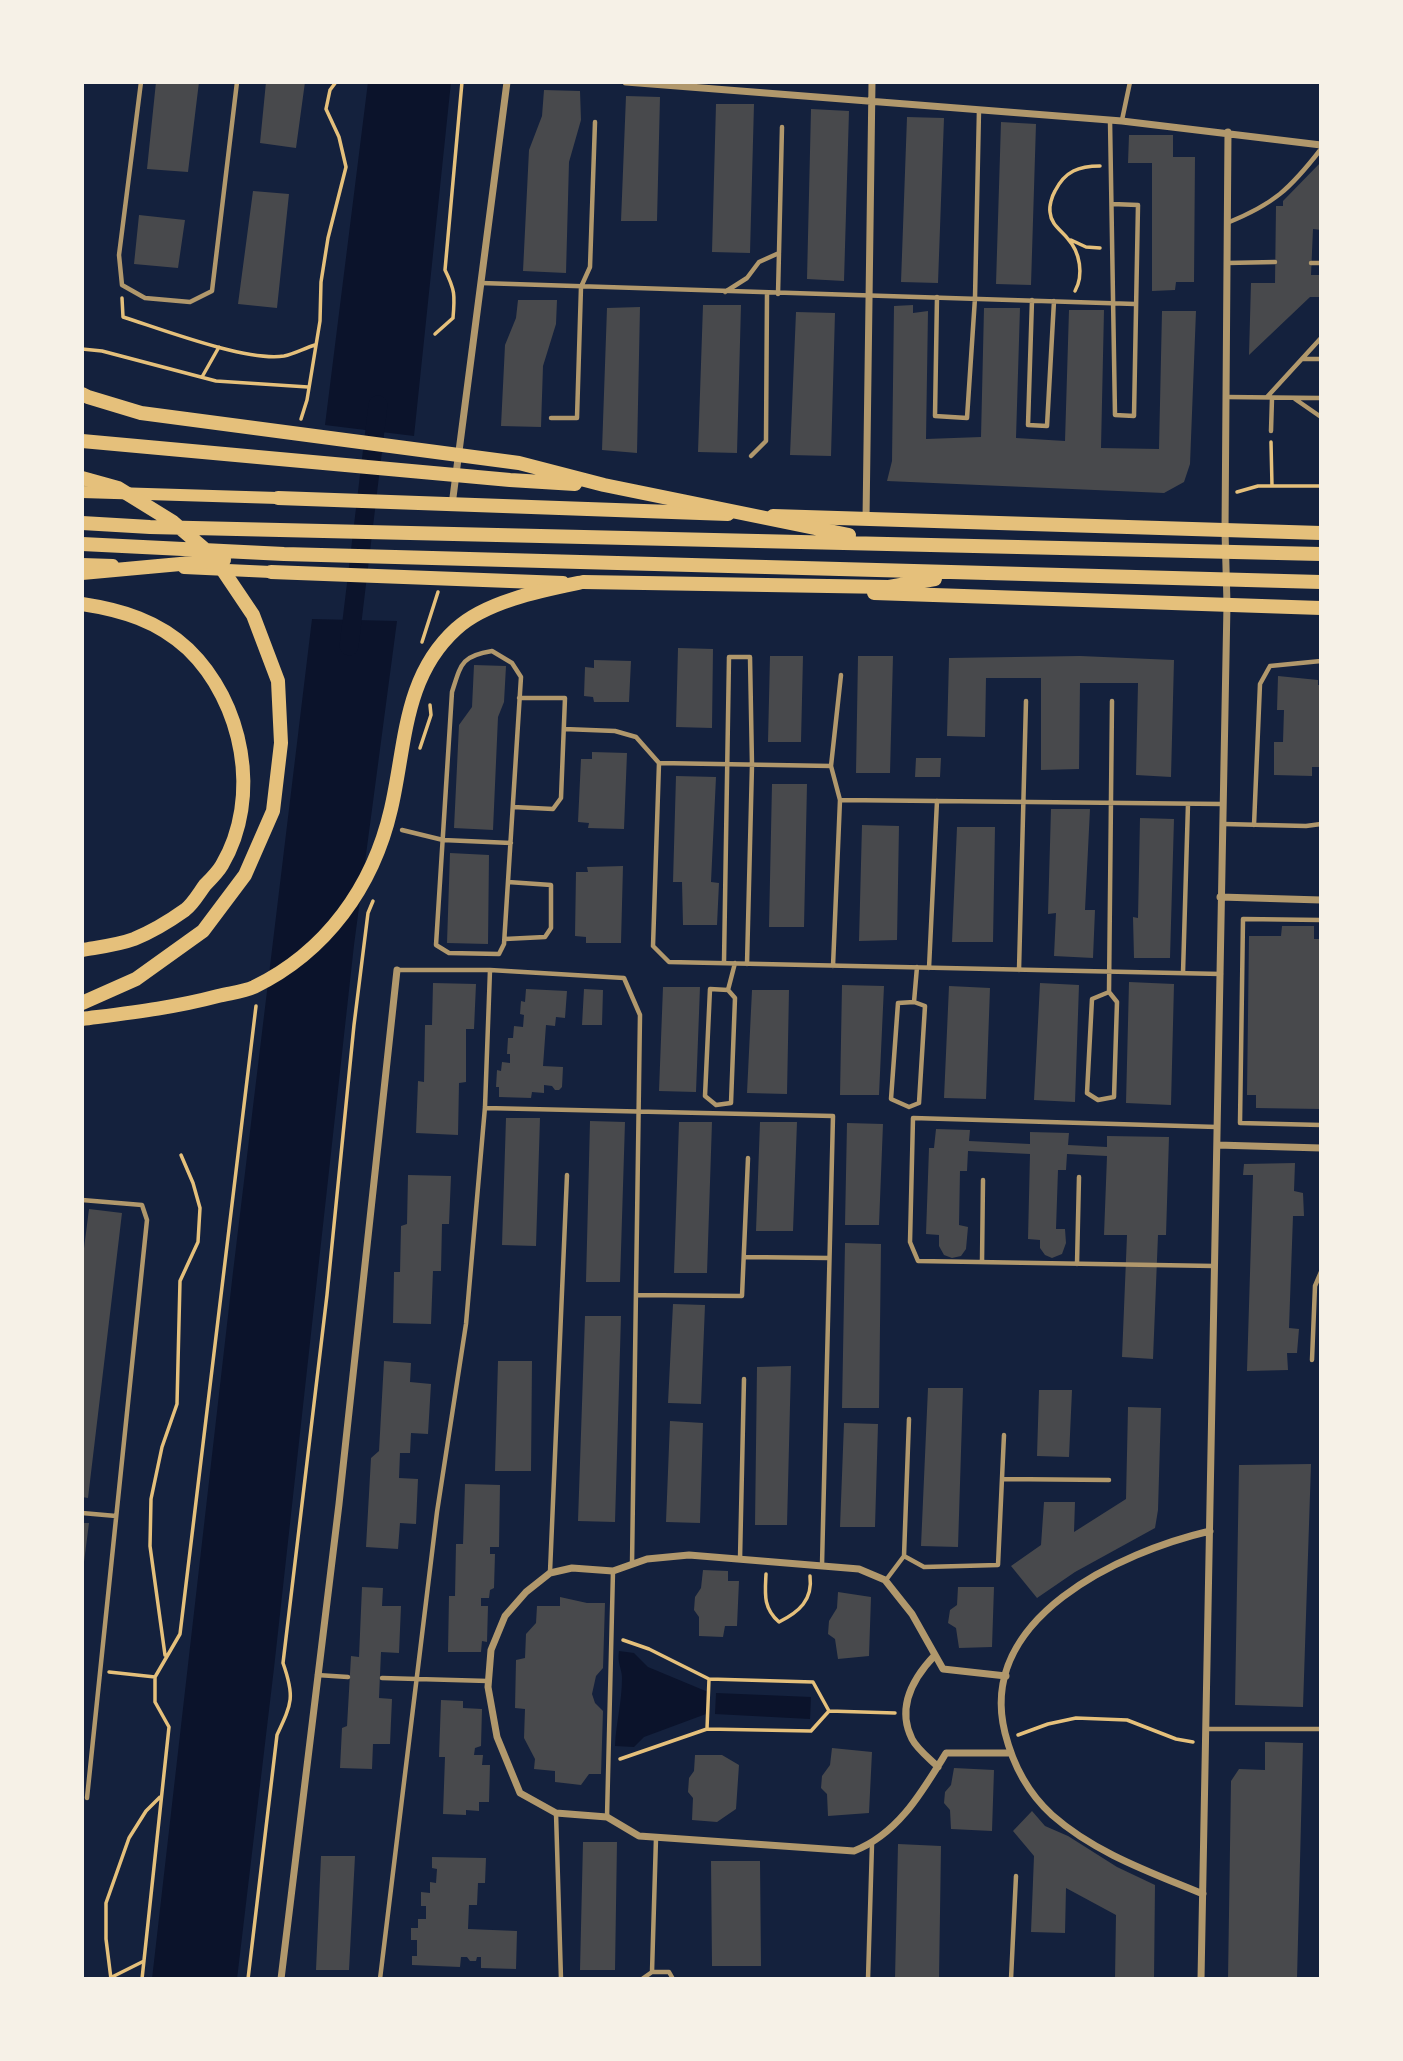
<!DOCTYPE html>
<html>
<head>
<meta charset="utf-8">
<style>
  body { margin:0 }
  #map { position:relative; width:1403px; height:2061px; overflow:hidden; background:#14213d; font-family:"Roboto Condensed",sans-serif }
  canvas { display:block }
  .frame { position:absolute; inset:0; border:84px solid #f6f1e7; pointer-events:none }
</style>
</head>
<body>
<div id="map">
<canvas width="1403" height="2061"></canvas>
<div class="frame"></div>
</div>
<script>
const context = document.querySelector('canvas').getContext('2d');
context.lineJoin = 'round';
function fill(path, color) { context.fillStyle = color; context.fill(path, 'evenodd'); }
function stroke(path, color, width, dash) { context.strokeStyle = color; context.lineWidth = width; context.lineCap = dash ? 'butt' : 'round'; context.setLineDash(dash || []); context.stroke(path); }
const water = new Path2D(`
  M368,82H451L414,436L325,425Z
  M312,619L397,621L354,945L274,1668L237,1979H152L233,1272Z
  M619,1651L634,1653L648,1667L708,1692L706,1714L644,1737L634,1747L615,1746C616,1723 622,1702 622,1678C622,1668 617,1664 619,1651Z
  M716,1693L811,1697L810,1719L715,1714Z`);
const canal = new Path2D(`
  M349,646L378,405`);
const building = new Path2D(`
  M156,82H199L188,172L147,169Z
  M266,82H305L296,148L260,143Z
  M544,90L580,91L581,120L569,162L566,273L523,271L529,150L542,116Z
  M626,96L660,97L657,221H621Z
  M716,104H754L750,253L712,252Z
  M811,109L849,111L844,281L807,279Z
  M907,117L944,118L938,283L901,282Z
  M1001,122L1036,124L1031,285L996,284Z
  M1129,135H1173V157H1195L1194,282H1176L1175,290L1152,291V163H1128Z
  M1321,162V230L1313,229L1311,275H1321V297H1310L1249,355L1251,283H1275L1276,206H1283V201Z
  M253,191L289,194L277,308L238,304Z
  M139,215L185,220L178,268L134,264Z
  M518,300H557L556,324L543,366L541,427L501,426L505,345L516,318Z
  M703,305H741L737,453L698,452Z
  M913,305V313L928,311L926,439L981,437L984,308H1020L1016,438L1065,441L1069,310H1104L1101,448L1159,449L1162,311H1196L1190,464L1184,482L1164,493L887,481L892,461L894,306Z
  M640,307L637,453L602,450L607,308Z
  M796,312L835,313L831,456L790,455Z
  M678,648L713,649L712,728L676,727Z
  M770,656H803L801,742H768Z
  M858,656H893L890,773H856Z
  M1080,656L1174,660L1171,777L1136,775L1138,683H1080L1079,769L1041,770V678H986L985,737L947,736L949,658Z
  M594,660L631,661L629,702H594L593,697L584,696L585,667L594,668Z
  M474,665L506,666L504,702L498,717L493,830L454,828L459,725L472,707Z
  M1278,676L1318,680V685H1321V767H1312V776L1274,775V742H1283L1284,710H1277Z
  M592,752L627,753L624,829L588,828L589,823L578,822L581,759H592Z
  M916,758H941L940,777H915Z
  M676,776L716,777L711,882L719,883L717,925H683L682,882H673Z
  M772,784H807L804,927H769Z
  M1051,809H1090L1085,910H1095L1093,958L1054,956L1056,913L1048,914Z
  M1140,818L1174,819L1170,958H1134L1133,917L1138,918Z
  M862,825L899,826L897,940L859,941Z
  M957,827H995L993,942H952Z
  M450,853L489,855L488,944L447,943Z
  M623,866L621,943H586V937L575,936L576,872H588L587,867Z
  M1282,926H1314V939H1321V1109L1256,1108V1095H1247L1249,936H1281Z
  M1129,982L1174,984L1171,1105L1126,1103Z
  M433,983L476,984L474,1029H466V1082L459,1083L458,1135L416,1133L418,1081L424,1082L425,1025H432Z
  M1040,983L1079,985L1075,1102L1034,1100Z
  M842,985L884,986L879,1095H840Z
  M949,986L990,988L986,1099L944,1098Z
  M663,987H700L696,1092L659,1091Z
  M526,989L567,991L565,1018L556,1017L555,1026L546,1025L543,1066L563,1067L562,1087L559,1090H555L552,1086L544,1085V1093L532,1092L531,1098L499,1097V1087H496L497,1070L501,1071L502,1062L510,1063V1054H507L508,1038H513L514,1026L523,1027L524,1015L520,1014L521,1001L525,1002Z
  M584,989L603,990L602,1025H582Z
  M752,990H789L787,1094L747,1093Z
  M506,1118H540L536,1246L502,1245Z
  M590,1121L625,1122L620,1282H586Z
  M679,1122H712L707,1273H674Z
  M760,1122H797L793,1231H756Z
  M847,1123L883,1124L879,1225H845Z
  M936,1129L970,1130L969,1141L1030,1144V1132L1069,1133L1068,1145L1107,1147V1136L1169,1137L1166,1235H1158L1153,1359L1122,1357L1127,1235H1104L1107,1156L1067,1154L1066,1170H1058L1056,1229H1065L1066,1243L1062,1254L1052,1258L1045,1255L1040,1248V1240L1028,1239L1030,1154L968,1151L967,1171H960L959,1225L968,1227L966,1249L961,1256L952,1258L944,1255L939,1246V1235L926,1234L929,1148H934Z
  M1295,1163L1294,1191L1303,1193L1304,1216H1293L1289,1328L1299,1329L1297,1353H1287L1288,1370L1247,1371L1253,1175H1243L1244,1164Z
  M408,1175L451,1176L449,1224H442L441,1271H433L431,1324L393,1323L394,1272H400L401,1226L407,1224Z
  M89,1209L122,1213L88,1498L82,1497V1264Z
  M845,1243L881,1244L879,1408H842Z
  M673,1304L705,1305L701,1404L668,1403Z
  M585,1316H621L615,1522L578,1521Z
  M384,1361L411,1363L410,1382L431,1384L428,1434L411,1433L410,1453H400L399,1478L418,1479L416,1524L400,1523L398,1549L366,1547L371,1458L379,1451Z
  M498,1361H532L531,1471H495Z
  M791,1366L787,1525H755L757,1367Z
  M928,1388H963L958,1547L921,1546Z
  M1039,1390H1072L1069,1457L1037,1456Z
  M1128,1407L1161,1408L1158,1510L1155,1528L1075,1572L1037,1598L1011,1566L1041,1545L1044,1502H1075L1074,1532L1126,1499Z
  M670,1421L703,1423L700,1523L666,1522Z
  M844,1423L878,1424L875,1527H840Z
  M1311,1464L1303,1707L1235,1705L1239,1465Z
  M465,1484L500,1485L499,1547H490V1554H495L494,1588L490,1590L489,1598H481V1606H488L487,1642L482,1641L481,1652H448L449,1596H455L456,1544H463Z
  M82,1523H89L84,1562H82Z
  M703,1570L728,1571V1581H739L737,1626H725L723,1637L699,1636V1617L694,1610L695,1597L701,1588Z
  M362,1587L383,1588L382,1606H401L399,1653L381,1652L379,1698L392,1699L390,1744H373L372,1769L340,1768L342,1728L347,1726L351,1656L359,1657Z
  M958,1587H994L992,1647L959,1648L956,1628L948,1623L950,1610L957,1605Z
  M838,1592L871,1597L869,1656L838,1659L835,1639L828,1634L829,1621L837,1608Z
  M560,1597L587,1603H605L603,1668L596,1676L592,1694L595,1703L603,1711L601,1774H589L581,1785L555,1782V1771L534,1769L535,1759L524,1738L525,1709L515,1708L516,1660L525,1658L526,1634L536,1623L537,1606H560Z
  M441,1700L463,1701V1708L482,1709L481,1746L475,1748L474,1755H483L482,1765H490L489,1802H479V1811L466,1810V1815L443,1814L445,1757H439Z
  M1265,1742L1303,1743L1297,1979H1228L1231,1781L1239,1769L1265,1770Z
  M832,1748L872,1752L869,1813L828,1816L827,1794L821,1788L822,1776L830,1765Z
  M695,1755H722L739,1765L736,1809L717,1822L692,1820L693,1798L688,1792L689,1778L694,1771Z
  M954,1768L994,1770L992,1831L951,1829L950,1810L944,1803L945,1792L951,1785Z
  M1032,1811L1045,1826L1068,1836L1117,1867L1155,1885L1154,1979H1115L1116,1915L1066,1888L1065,1933L1031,1932L1034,1856L1013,1831Z
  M583,1842H617L615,1970H580Z
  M898,1844L941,1846L939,1979H895Z
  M321,1856H355L349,1970H316Z
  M432,1857L486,1858L485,1883H478L477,1905H469L468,1929L517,1931L516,1969L481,1968V1957H477L476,1961H470L467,1957H461L460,1967L412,1965V1956H417V1940H411V1928H418V1919H426V1906H421V1892L430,1893V1882L436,1883L437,1869L432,1868Z
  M711,1861H760L761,1966H712Z`);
const path = new Path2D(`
  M1071,240L1086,247L1100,248
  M1075,291C1084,275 1080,252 1068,239C1061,230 1051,225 1050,212C1049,206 1052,196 1055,191C1065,171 1079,166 1100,166
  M122,298L123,317C161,329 247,362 284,356C294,354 305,348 315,345
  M435,334L453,318C455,295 455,290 445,270L462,82
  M82,349L102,351L216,381L308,387
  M202,377L219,347
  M301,419L307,400L320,321L321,282L328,238L346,167L339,137L326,109L330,90L336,82
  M1271,442L1272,486
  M1237,492L1258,486H1321
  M422,642L438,592
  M420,748L431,715L430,705
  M766,1574C765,1594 763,1608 779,1622C799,1612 813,1600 810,1576
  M623,1640L649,1649L709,1679L813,1682L829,1711L895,1713
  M165,1655L150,1546L151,1499L162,1447L177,1404L180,1281L198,1242L200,1208L193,1183L181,1155
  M109,1672L155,1677
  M707,1729L709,1679
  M1018,1735L1048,1724L1076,1718L1127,1720L1176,1739L1193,1742
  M620,1759L707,1729L811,1731L829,1711
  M112,1977L144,1961
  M111,1979L106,1939V1903L129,1838L146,1811L160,1797
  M142,1979L169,1727L155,1702V1677L180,1634L256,1006
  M248,1979L277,1735C292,1703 295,1697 283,1663L327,1295L354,1025L368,913L373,901`);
const service = new Path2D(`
  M141,82L119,255L122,285L145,298L190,302L212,291L237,82
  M1110,120L1115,415L1134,416L1138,205L1112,204
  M1122,120L1130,82
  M1227,223C1274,204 1290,189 1321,149
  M1227,263L1275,262
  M1311,263H1321
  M481,283L1135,304
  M725,292L747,278L759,262L779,253
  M778,294L782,127
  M937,297L935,416L967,418L975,298L979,110
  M1032,300L1028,425L1047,426L1054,301
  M1303,359H1321
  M1226,397L1321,398
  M1267,397L1321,338
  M1295,399L1321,417
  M551,418H577L581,287L590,267L595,122
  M1271,431L1272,398
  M751,456L766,441L767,293
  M492,651L512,663L521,677L504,944L499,954L449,953L436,945L452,692C461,664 461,656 492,651Z
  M564,729L615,731L636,737L659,763
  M831,766L659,763L653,946L669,962L1221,974
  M840,800L1222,804
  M513,807L553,809L561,798L565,698H519
  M1224,824L1306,826L1321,824
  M1254,825L1260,684L1270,666L1321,661
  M402,830L443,840L511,843
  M1321,920L1243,919L1240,1123L1321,1125
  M505,939L545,937L551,928V885L508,882
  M724,962L729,657H750L752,765L747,964
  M833,966L840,800L831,766L841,675
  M929,968L937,801
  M397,970H490L624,978L640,1015L632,1564
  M1019,970L1026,701
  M1183,973L1188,804
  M728,990L710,989L705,1096L716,1105L731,1103L735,998L728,990L735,963
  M1109,992L1092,999L1087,1093L1098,1100L1114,1097L1117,1002L1109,992L1112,701
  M914,1002L925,1006L919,1103L909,1107L891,1099L898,1003L914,1002L917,967
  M485,1108L833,1116L822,1565
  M82,1200L142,1205L147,1220L87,1798
  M744,1257L829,1258
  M982,1262L983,1180
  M1077,1264L1079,1177
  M1214,1266L918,1261L910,1242L913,1118L1217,1127
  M636,1295L742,1296L748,1158
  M1312,1360L1315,1286L1321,1272
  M1002,1479L1109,1480
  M82,1513L116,1516
  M904,1556L924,1567L998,1565L1004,1435
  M740,1559L744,1379
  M550,1572L567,1175
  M886,1580L904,1556L909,1419
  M317,1675L348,1677
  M382,1678L488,1681
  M1206,1729H1321
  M556,1813L561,1979
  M607,1817L613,1571
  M652,1972H669L673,1979
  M380,1979L437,1512L466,1324L485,1107L490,970
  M642,1979L652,1972L656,1838
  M868,1979L872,1844
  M1011,1979L1016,1876`);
const minor = new Path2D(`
  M626,82L1122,121L1321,145
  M452,505L507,82
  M866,519L872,82
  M1220,897L1321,900
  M1217,1145L1321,1148
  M935,1655C913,1678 896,1707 912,1739C917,1749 930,1759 938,1767
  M1006,1676L943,1669L912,1614L885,1580L859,1569L689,1555L647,1559L613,1571L572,1568L550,1573L526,1592L505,1616L491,1650L488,1687L497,1737L520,1793L556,1813L607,1817L639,1836L854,1851C898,1834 922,1792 946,1753H1010
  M1203,1894C1150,1872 1095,1853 1052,1815C1028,1793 1013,1765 1005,1733C976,1618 1120,1552 1210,1531
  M281,1979L339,1504L397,970
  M1201,1979L1227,604L1225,531L1228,132`);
const secondary = new Path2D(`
  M82,492L278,498
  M82,564L113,565
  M184,568L271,572`);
const primary = new Path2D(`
  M278,498L728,514
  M773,516L1321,533
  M271,572L563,583
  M874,593L1321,608`);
const trunk = new Path2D(`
  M82,394L88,397L141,413L519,463L604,485L849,535
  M82,441L510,480L575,484
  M82,478L118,488L173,522L214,557L253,615L278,681L281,743L273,811L245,875L203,931L136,979L82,1003
  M82,523L150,527L1321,554
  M82,544L284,554L1321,582
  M82,573L224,560
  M82,604C122,610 158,621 188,649C243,702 262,797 222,865C218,872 211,879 205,885C199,893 193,904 185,910C171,920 151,932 134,939C118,945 99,947 82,950
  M82,1019C128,1013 173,1008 218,996C229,993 243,992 254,987C326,952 373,887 391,809C406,745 403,677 456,629C486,601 544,590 583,582L889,587L935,579`);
fill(water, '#0b132b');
stroke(canal, '#0b132b', 19);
fill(building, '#48494c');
stroke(path, '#e5c07b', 3.5);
stroke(service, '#b1986c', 4.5);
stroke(minor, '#b1986c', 7);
stroke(secondary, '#e5c07b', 12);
stroke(primary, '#e5c07b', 14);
stroke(trunk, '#e5c07b', 14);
</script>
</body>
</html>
